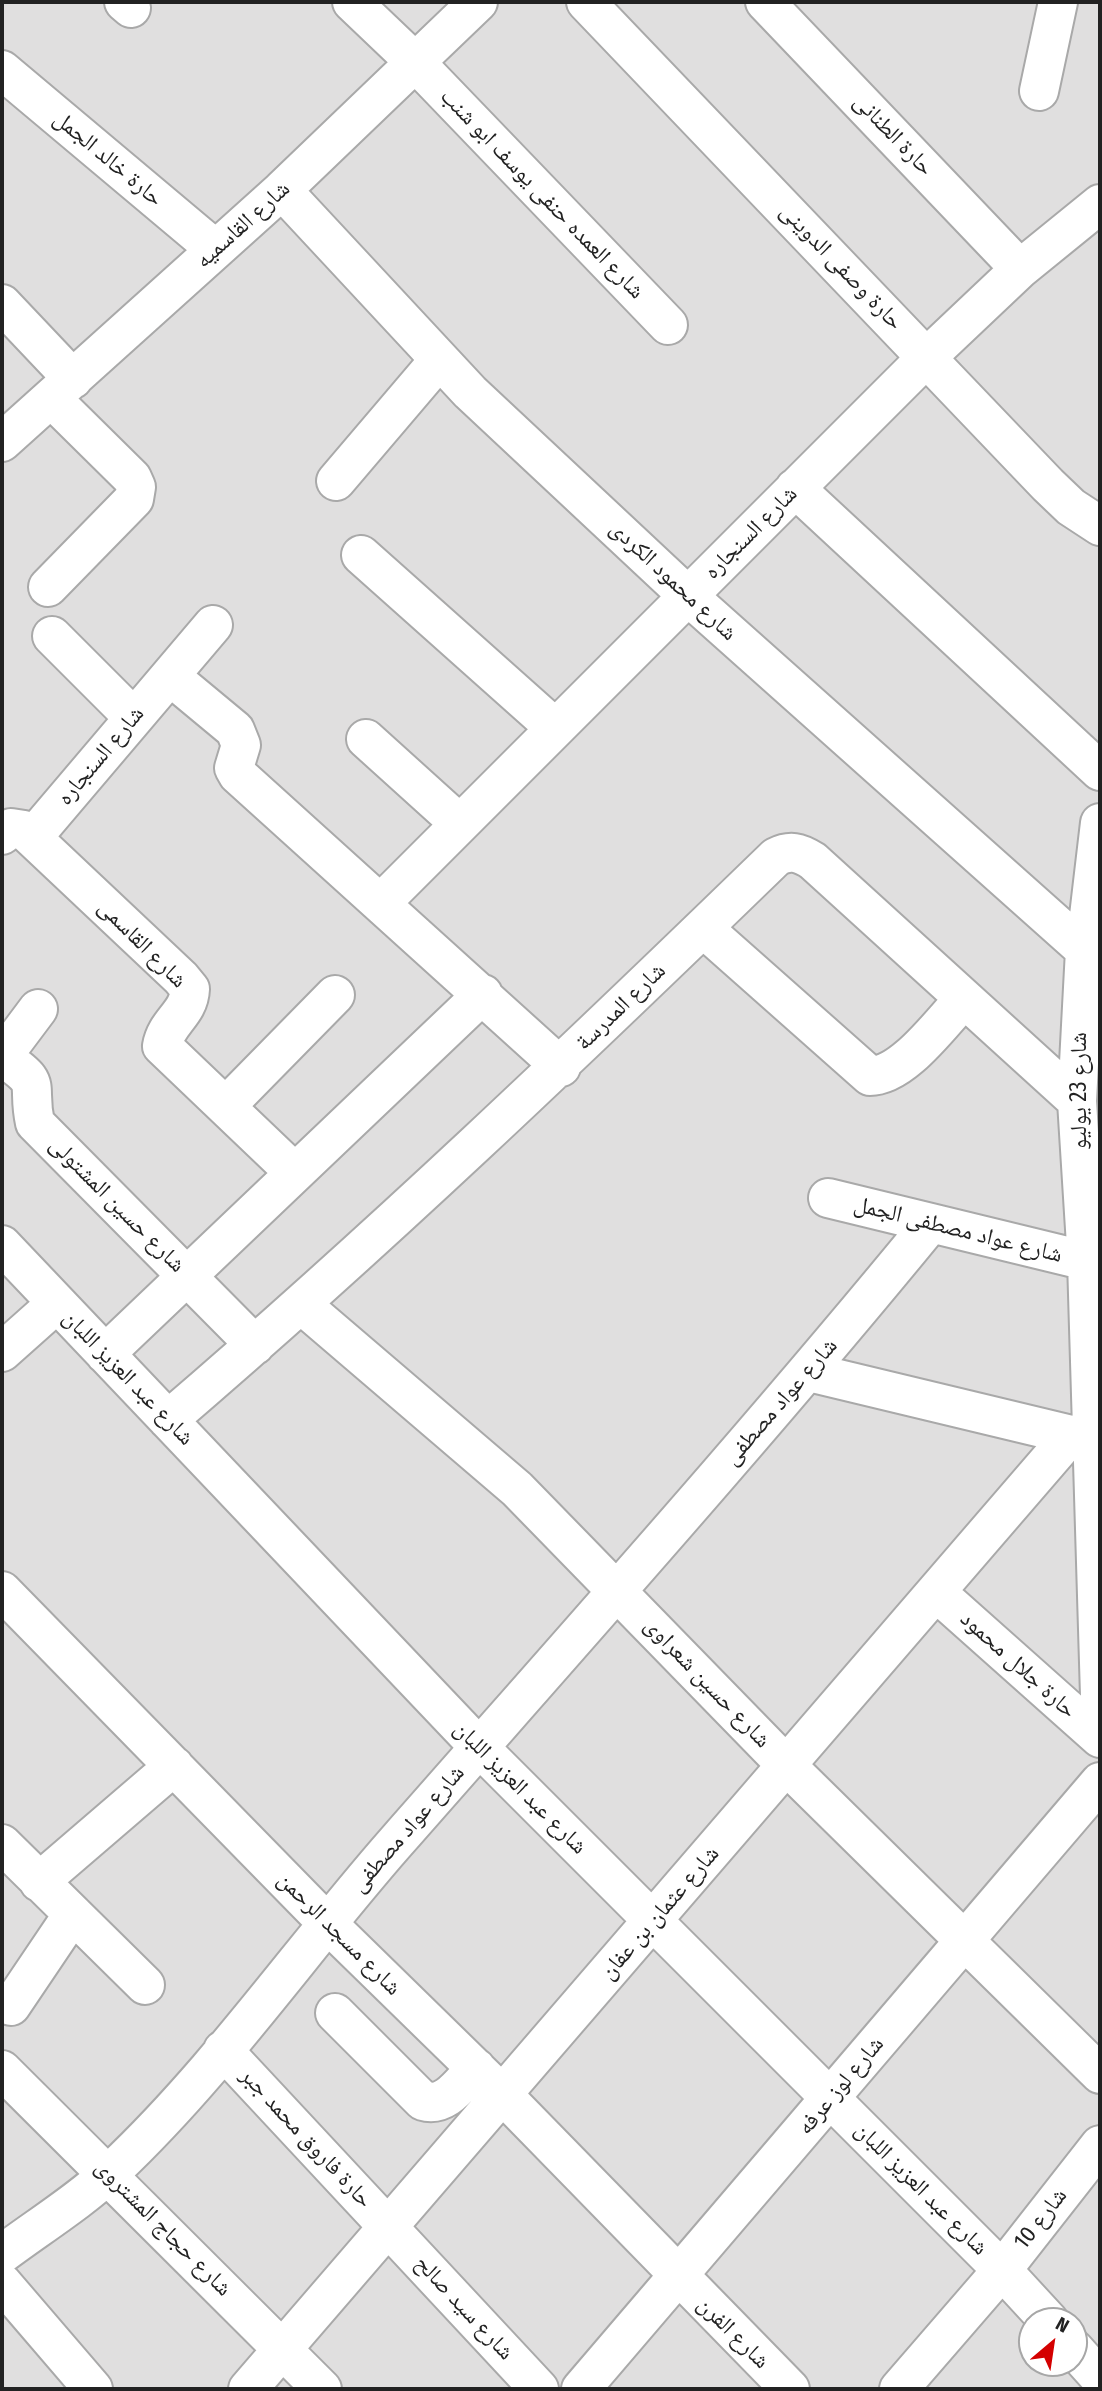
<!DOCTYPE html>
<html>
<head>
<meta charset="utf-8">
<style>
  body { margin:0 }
  #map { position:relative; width:1102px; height:2391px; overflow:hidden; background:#f2efe9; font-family:"Fira Sans Condensed",sans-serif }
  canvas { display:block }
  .frame { position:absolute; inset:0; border:4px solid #222; pointer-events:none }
  .north { position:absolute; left:1018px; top:2307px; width:70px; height:70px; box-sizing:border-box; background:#fff; border:2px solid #a7a7a7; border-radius:50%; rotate:29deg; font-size:19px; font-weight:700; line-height:28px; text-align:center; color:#222 }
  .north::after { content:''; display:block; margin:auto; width:24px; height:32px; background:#d40000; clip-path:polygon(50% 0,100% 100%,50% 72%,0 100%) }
</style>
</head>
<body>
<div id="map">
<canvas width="1102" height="2391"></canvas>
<div class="frame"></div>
<div class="north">N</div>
</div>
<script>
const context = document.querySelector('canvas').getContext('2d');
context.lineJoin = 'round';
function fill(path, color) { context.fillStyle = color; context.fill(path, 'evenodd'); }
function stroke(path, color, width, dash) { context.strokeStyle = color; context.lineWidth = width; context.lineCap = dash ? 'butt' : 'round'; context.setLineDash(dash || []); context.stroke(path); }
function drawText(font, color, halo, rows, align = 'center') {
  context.font = font + ' "Fira Sans Condensed","Noto Naskh Arabic",sans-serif'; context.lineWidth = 5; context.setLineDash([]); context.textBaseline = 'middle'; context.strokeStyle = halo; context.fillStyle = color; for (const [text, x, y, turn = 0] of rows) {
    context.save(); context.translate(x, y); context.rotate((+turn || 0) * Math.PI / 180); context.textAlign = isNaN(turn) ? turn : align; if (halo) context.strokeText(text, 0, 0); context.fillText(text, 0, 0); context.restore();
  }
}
const residential = new Path2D(`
  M2,2H1100V2389H2ZM1032,2321H1074V2363H1032Z`);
const minor = new Path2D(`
  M124,2L131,8
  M352,2L416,63L668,325
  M586,2L1048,485L1071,507L1100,526
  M765,2L1020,269
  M2,70L215,249
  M1039,91L1058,2
  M282,190L470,392L688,596L1085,950
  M2,304L73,379
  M2,442L282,190L478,2
  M336,481L439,360
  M795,488L1100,771
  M361,555L555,728
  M48,587L134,499L136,487L132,478L52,399
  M52,636L134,718
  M170,676L235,730L241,745L234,768L238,775L561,1067
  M366,739L460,824
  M1100,823L1085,950L1077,1101L1087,1261L1100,1696
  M2,835L11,828L24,830L181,978L190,989C189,1014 166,1022 162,1046L295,1173
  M33,837L213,625
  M381,903L927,357L1020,269L1100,204
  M703,928L870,1076C903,1076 940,1024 963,1000
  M2,1057C45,1086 26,1081 35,1123L255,1345
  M2,1057L38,1009
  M226,1106L335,995
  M828,1198L1087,1261
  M2,1245L479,1747L1002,2270L1049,2321
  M302,1305L517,1489L787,1766L1100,2074
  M2,1352L57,1303
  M105,1354L483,994
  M809,1372L1092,1440
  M168,1420C378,1240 577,1050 776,857C790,850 799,852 813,861L1077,1101
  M2,1591L328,1924L503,2095L790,2389
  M936,1592L1100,1738
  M2,1844L145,1985
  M39,1882L174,1766
  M11,2006L73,1914
  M335,2013L423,2101C446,2108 461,2083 476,2068
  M223,2050L539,2389
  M2,2070L322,2389
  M2,2254C38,2227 80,2201 113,2170C218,2071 301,1950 396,1842C576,1637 758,1434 931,1223
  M2,2283L93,2389
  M1074,2349L1100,2378
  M248,2389L1071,1435
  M581,2389L1100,1782
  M899,2389L1002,2270L1100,2145`);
const streetNames = [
  ["حارة الطنانى",893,135,46],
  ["حارة خالد الجمل",108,159,40],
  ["شارع العمده حنفى يوسف ابو شنب",542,194,46],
  ["شارع القاسميه",243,225,-42],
  ["حارة وصفى الدوينى",841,267,46],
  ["شارع السنجاره",751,533,-45],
  ["شارع محمود الكردى",673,581,43],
  ["شارع السنجاره",101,756,-50],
  ["شارع القاسمى",142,944,45],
  ["شارع المدرسة",621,1007,-44],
  ["شارع 23 يوليو",1080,1091,-90],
  ["شارع حسين المشتولى",117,1205,45],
  ["شارع عواد مصطفى الجمل",958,1230,14],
  ["شارع عبد العزيز اللبان",128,1378,46],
  ["شارع عواد مصطفى",781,1402,-49],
  ["حارة جلال محمود",1018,1665,42],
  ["شارع حسين شعراوى",707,1683,46],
  ["شارع عبد العزيز اللبان",520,1788,45],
  ["شارع عواد مصطفى",408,1829,-49],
  ["شارع عثمان بن عفان",660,1913,-49],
  ["شارع مسجد الرحمن",339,1934,45],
  ["شارع لوز عرفه",841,2086,-50],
  ["حارة فاروق محمد جبر",306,2138,47],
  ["شارع عبد العزيز اللبان",921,2189,45],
  ["شارع 10",1041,2219,-52],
  ["شارع حجاج المشتروى",163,2228,45],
  ["شارع سيد صالح",464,2308,47],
  ["شارع الفرن",733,2333,45]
];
fill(residential, '#e0dfdf');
stroke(minor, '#a9a9a9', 42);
stroke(minor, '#fff', 38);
drawText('23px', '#222', '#fff', streetNames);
</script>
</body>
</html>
